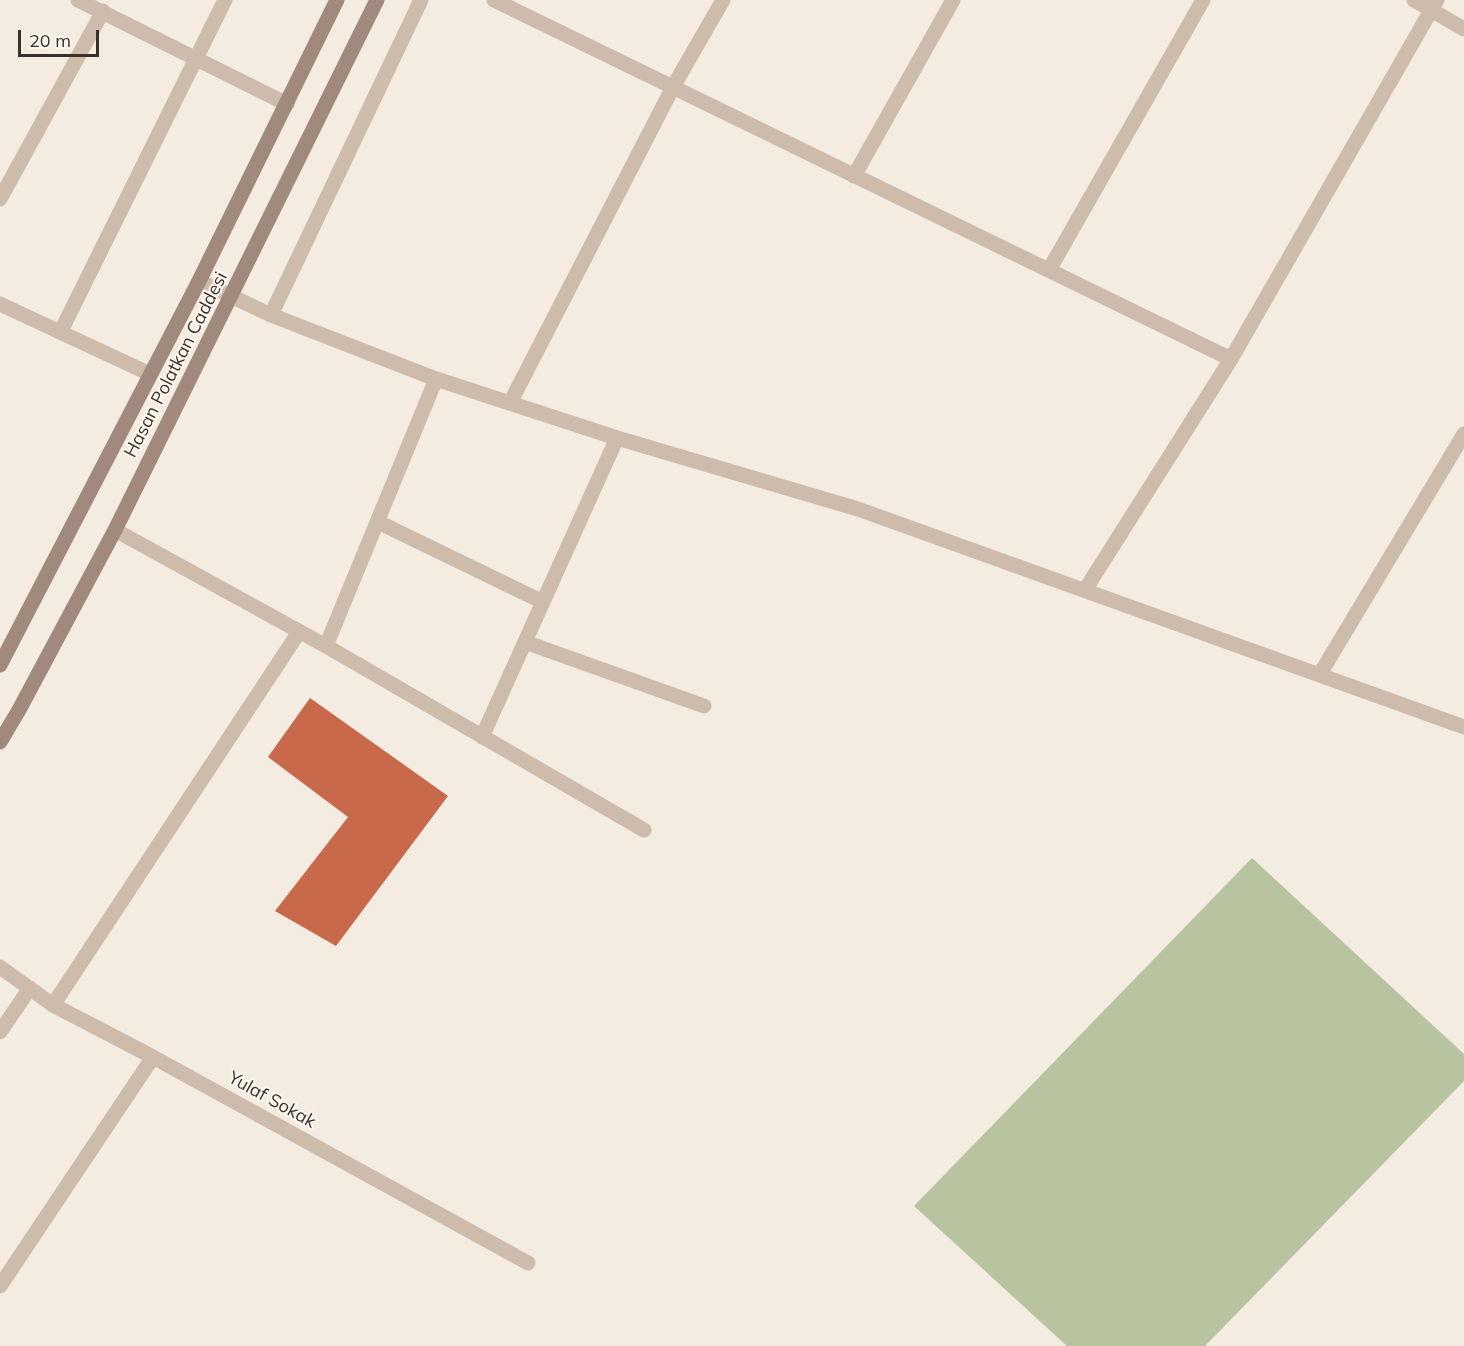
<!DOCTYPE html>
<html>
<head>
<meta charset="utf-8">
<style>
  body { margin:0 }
  #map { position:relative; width:1464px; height:1346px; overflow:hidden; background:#f4ebe1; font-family:Mulish,sans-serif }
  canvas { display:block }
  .scale { position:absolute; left:18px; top:30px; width:81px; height:27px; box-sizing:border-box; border:3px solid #3b302b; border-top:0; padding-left:8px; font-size:18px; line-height:21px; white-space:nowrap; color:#3b302b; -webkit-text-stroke:4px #fbf5ee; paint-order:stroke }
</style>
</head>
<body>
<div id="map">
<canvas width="1464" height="1346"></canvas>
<div class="scale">20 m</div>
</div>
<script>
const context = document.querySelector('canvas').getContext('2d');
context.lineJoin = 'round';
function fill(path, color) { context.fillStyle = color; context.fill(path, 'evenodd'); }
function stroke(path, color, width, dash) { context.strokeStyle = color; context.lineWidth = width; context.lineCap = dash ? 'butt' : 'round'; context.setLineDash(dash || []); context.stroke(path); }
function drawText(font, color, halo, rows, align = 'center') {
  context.font = font + ' Mulish,sans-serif'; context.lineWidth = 4.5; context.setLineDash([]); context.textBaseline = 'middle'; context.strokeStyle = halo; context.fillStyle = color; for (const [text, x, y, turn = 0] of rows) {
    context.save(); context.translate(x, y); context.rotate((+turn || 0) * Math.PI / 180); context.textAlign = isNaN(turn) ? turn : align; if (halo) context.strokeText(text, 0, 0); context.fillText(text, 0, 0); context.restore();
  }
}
const green = new Path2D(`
  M1252,858L1464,1054V1081L1205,1346H1067L914,1206Z`);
const building = new Path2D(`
  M310,698L448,796L336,946L275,911L348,817L268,757Z`);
const minor = new Path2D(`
  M78,0L287,104
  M494,0L1231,359
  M1414,0L1464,29
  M854,176L953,0
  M0,199L103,11
  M1049,270L1203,0
  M199,281L271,315L436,379L617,438L858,509L1464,727
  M0,304L150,374
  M271,315L421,0
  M61,331L225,0
  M510,403L673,87L723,0
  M378,522L543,602
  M115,530L326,646L644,830
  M1085,590L1231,359L1437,0
  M525,642L704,706
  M326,646L436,379
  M1320,674L1464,434
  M482,737L617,438
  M0,967L53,1005L153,1057L528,1263
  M53,1005L299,632
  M0,1032L30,988
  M0,1286L153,1057`);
const secondary = new Path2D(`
  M0,665L199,281L337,0
  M0,742L19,710L115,530L377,0`);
const streetNames = [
  ["Hasan Polatkan Caddesi",176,365,-63],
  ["Yulaf Sokak",272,1100,29]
];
fill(green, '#b8c4a0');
fill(building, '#c8694b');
stroke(minor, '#cdbbac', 15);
stroke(secondary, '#a18a7d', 15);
drawText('18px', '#3b302b', '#fbf5ee', streetNames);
</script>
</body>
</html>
